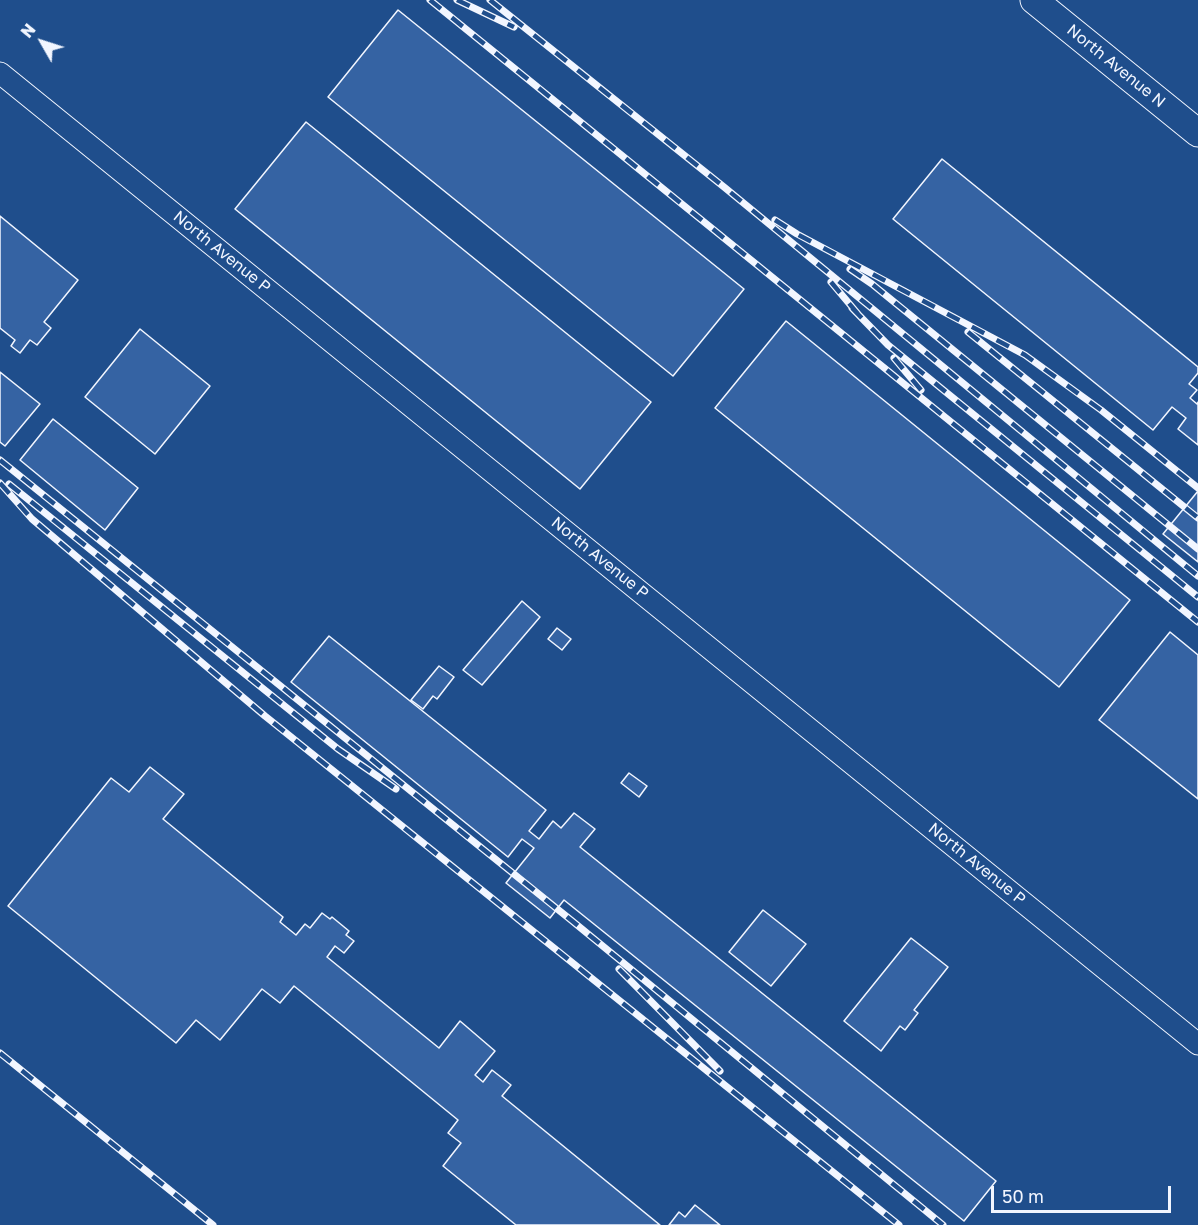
<!DOCTYPE html>
<html>
<head>
<meta charset="utf-8">
<style>
  body { margin:0 }
  #map { position:relative; width:1198px; height:1225px; overflow:hidden; background:#1f4e8c; font-family:"Golos Text",sans-serif }
  canvas { display:block }
  .north { position:absolute; left:12px; top:12px; width:60px; height:60px; -webkit-text-stroke:4px #1f4e8c; paint-order:stroke; rotate:309deg; font-size:16px; font-weight:700; line-height:24px; text-align:center; color:#f2f6ff }
  .north::after { content:''; display:block; margin:auto; width:21px; height:27px; background:#f2f6ff; clip-path:polygon(50% 0,100% 100%,50% 72%,0 100%) }
  .scale { position:absolute; left:991px; top:1186px; width:180px; height:27px; box-sizing:border-box; border:3px solid #f2f6ff; border-top:0; padding-left:8px; font-size:18px; line-height:21px; white-space:nowrap; color:#f2f6ff; -webkit-text-stroke:4px #1f4e8c; paint-order:stroke }
</style>
</head>
<body>
<div id="map">
<canvas width="1198" height="1225"></canvas>
<div class="north">N</div>
<div class="scale">50 m</div>
</div>
<script>
const context = document.querySelector('canvas').getContext('2d');
context.lineJoin = 'round';
function fill(path, color) { context.fillStyle = color; context.fill(path, 'evenodd'); }
function stroke(path, color, width, dash) { context.strokeStyle = color; context.lineWidth = width; context.lineCap = dash ? 'butt' : 'round'; context.setLineDash(dash || []); context.stroke(path); }
function drawText(font, color, halo, rows, align = 'center') {
  context.font = font + ' "Golos Text",sans-serif'; context.lineWidth = 4.5; context.setLineDash([]); context.textBaseline = 'middle'; context.strokeStyle = halo; context.fillStyle = color; for (const [text, x, y, turn = 0] of rows) {
    context.save(); context.translate(x, y); context.rotate((+turn || 0) * Math.PI / 180); context.textAlign = isNaN(turn) ? turn : align; if (halo) context.strokeText(text, 0, 0); context.fillText(text, 0, 0); context.restore();
  }
}
const building = new Path2D(`
  M398,10L744,289L673,376L328,97Z
  M306,122L651,402L580,489L235,209Z
  M942,159L1198,367V373L1189,384L1197,390L1190,398L1197,404L1198,402V445L1178,429L1186,418L1172,407L1153,430L893,219Z
  M0,216L78,280L44,322L51,328L37,345L30,340L20,353L11,346L15,340L0,328Z
  M786,321L1130,600L1059,687L715,408Z
  M140,329L210,386L155,454L85,397Z
  M0,372L40,404L5,446L0,442Z
  M53,419L138,488L105,530L20,460Z
  M1198,491V562L1163,534Z
  M522,601L540,617L482,685L463,670Z
  M557,628L571,639L562,650L548,639Z
  M1170,632L1198,655V799L1099,720Z
  M329,636L546,810L529,831L539,839L553,821L561,828L574,813L595,829L580,847L996,1181L964,1221L564,900L550,918L506,883L534,848L522,839L508,857L291,682Z
  M439,666L454,677L437,699L433,696L423,709L411,700Z
  M150,767L184,794L163,819L283,917L280,922L296,935L305,924L310,928L322,913L330,919L332,917L349,931L346,935L354,941L344,953L335,946L327,957L439,1048L460,1021L495,1051L475,1075L483,1082L492,1070L511,1085L502,1096L660,1225H516L443,1166L461,1143L448,1133L458,1120L294,986L280,1003L262,989L220,1040L196,1020L176,1043L8,906L111,778L129,792Z
  M629,773L647,786L639,797L621,783Z
  M763,910L806,944L771,986L729,952Z
  M911,938L948,967L914,1010L918,1013L905,1030L900,1026L881,1051L844,1021Z
  M695,1205L720,1225H669L679,1212L685,1217Z`);
const minor = new Path2D(`
  M0,73L1198,1044`);
const tertiary = new Path2D(`
  M1034,0L1198,133`);
const rail = new Path2D(`
  M430,0L1198,622
  M457,0L514,27
  M490,0L724,187L1198,576
  M775,220L797,234L1025,355L1101,410L1198,488
  M850,269L872,284L1198,549
  M831,282L858,314
  M852,308L888,345L1198,597
  M968,332L1198,518
  M894,358L921,390
  M0,460L571,920L943,1225
  M0,483L32,519L265,716L899,1225
  M9,484L338,749L396,789
  M619,969L720,1071
  M0,1053L213,1225`);
const streetNames = [
  ["North Avenue N",1116,66,39],
  ["North Avenue P",222,252,39],
  ["North Avenue P",600,558,39],
  ["North Avenue P",977,864,39]
];
fill(building, '#3563a3');
stroke(building, '#f2f6ff', 1.5);
stroke(minor, '#f2f6ff', 23);
stroke(tertiary, '#f2f6ff', 29);
stroke(minor, '#1f4e8c', 21);
stroke(tertiary, '#1f4e8c', 27);
stroke(rail, '#f2f6ff', 7);
stroke(rail, '#1f4e8c', 4.5, [14]);
drawText('16px', '#f2f6ff', '#1f4e8c', streetNames);
</script>
</body>
</html>
